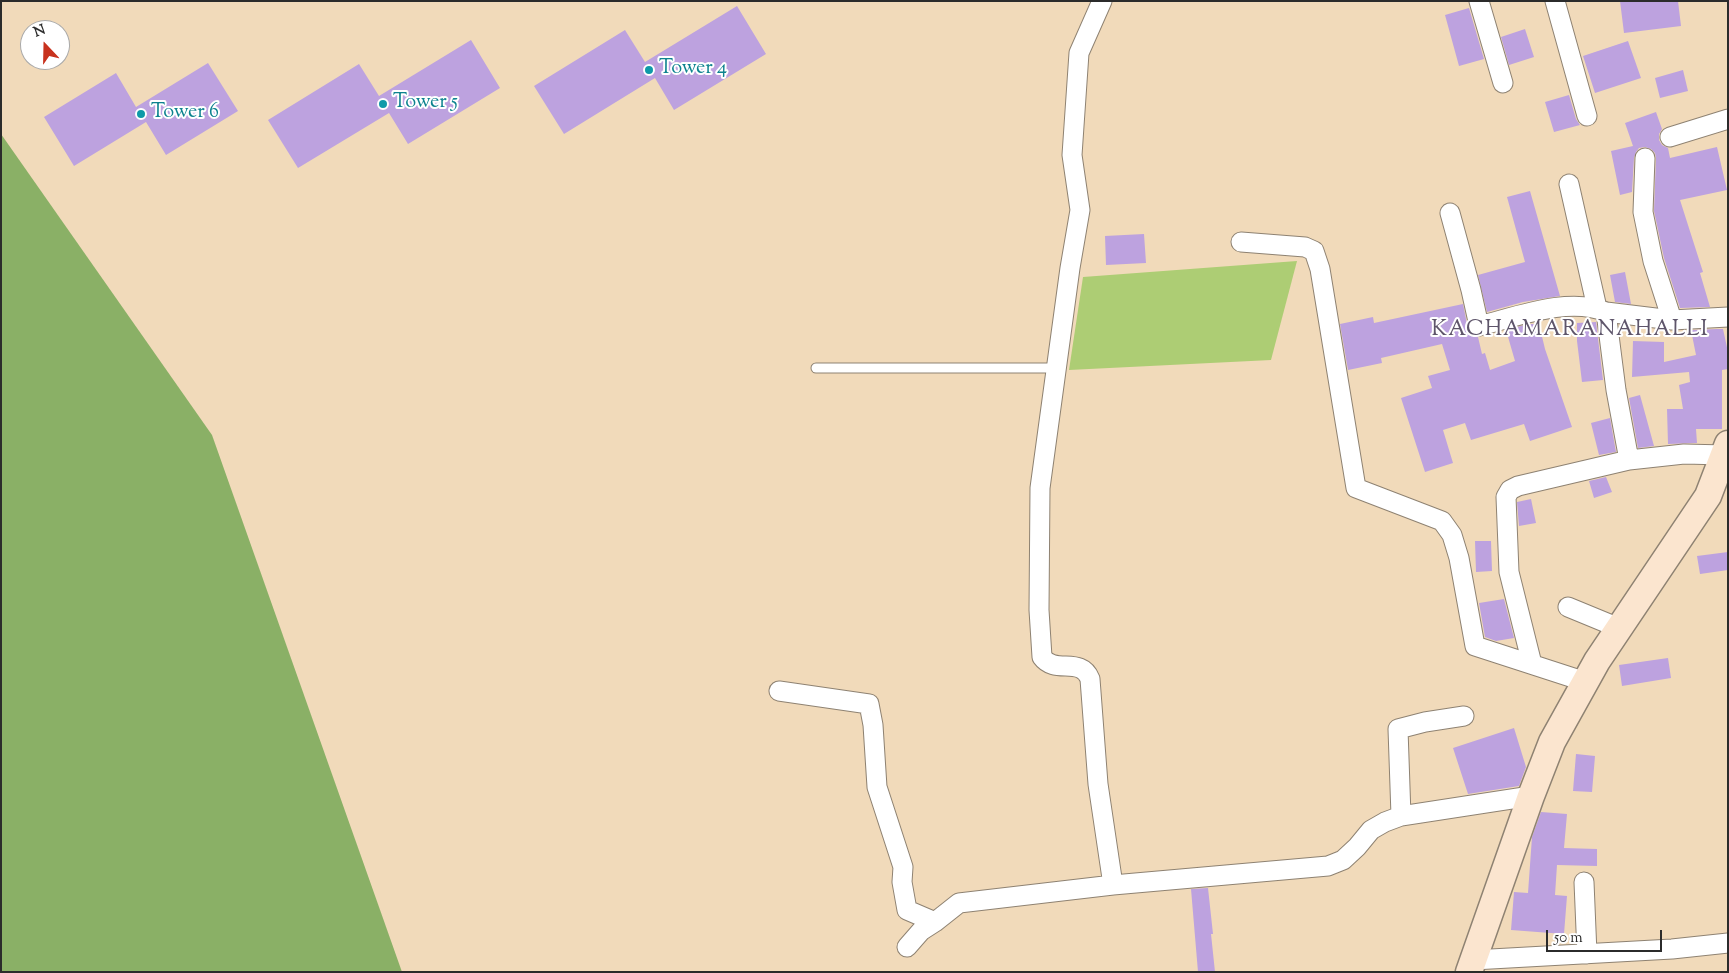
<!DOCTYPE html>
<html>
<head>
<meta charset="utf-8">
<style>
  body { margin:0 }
  #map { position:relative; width:1729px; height:973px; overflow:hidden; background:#f1daba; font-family:"Sorts Mill Goudy",serif }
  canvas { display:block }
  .frame { position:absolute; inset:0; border:2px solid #2b2b2b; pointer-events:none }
  .north { position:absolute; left:20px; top:20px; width:50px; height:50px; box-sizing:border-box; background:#fff; border:1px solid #aaa; border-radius:50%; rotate:339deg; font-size:14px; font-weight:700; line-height:20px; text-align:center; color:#2b2b2b }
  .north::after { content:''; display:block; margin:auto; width:18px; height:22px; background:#c8321e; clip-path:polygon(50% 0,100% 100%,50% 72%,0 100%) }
  .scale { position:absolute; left:1546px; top:930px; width:116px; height:22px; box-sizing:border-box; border:2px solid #2b2b2b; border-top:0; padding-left:6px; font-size:15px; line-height:18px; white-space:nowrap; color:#2b2b2b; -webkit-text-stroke:4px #fff; paint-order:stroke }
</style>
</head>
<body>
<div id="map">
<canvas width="1729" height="973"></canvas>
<div class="frame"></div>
<div class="north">N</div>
<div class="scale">50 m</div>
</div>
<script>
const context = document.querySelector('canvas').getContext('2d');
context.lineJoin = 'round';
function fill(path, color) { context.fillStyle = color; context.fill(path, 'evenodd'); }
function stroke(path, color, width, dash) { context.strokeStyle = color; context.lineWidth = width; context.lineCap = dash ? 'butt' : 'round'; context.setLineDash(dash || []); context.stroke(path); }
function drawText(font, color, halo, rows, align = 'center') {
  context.font = font + ' "Sorts Mill Goudy",serif'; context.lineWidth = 4; context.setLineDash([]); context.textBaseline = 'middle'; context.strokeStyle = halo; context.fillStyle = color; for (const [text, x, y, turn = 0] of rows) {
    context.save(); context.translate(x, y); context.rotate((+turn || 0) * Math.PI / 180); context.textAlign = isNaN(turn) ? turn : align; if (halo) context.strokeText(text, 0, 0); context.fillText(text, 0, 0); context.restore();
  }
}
const green = new Path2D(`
  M1297,261L1271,360L1069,370L1083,277Z`);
const forest = new Path2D(`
  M1,134L212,435L402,972H1Z`);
const building = new Path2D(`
  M1620,1H1678L1681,26L1624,33Z
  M737,6L766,54L674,110L655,78L564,134L534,86L625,30L645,62Z
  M1469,8L1484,59L1459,66L1445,15Z
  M1525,29L1534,57L1509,65L1501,37Z
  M471,40L500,88L408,144L389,113L298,168L268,120L359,64L379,96Z
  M1628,41L1641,78L1595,93L1583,56Z
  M208,63L238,111L166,155L146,122L74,166L44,117L116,73L136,107Z
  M1683,70L1688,91L1660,98L1655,78Z
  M1569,95L1576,119L1580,125L1554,132L1545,102Z
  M1656,112L1662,129L1659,134V140L1662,145L1668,148L1670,158L1717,147L1727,190L1680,200L1703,272L1700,273L1710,307L1680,308L1664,258L1654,211L1656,158L1655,153L1651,149L1645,147L1639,148L1636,152L1634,158L1632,192L1620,195L1611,151L1633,146L1625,123Z
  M1530,191L1560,296L1523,302L1487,312L1478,275L1525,262L1507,197Z
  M1144,234L1146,263L1106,265L1105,236Z
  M1625,272L1631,304L1615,302L1610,275Z
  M1463,304L1468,329L1471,334L1478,337L1482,354L1485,353L1490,370L1515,361L1506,330L1528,324H1539L1545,349L1572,427L1530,441L1524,424L1471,440L1465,423L1443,430L1453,463L1425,472L1401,398L1432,388L1428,376L1450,370L1442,344L1381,358L1382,363L1348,370L1340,324L1373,317L1374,323Z
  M1596,322L1603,380L1582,382L1577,341V323Z
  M1717,329H1723L1728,352V369L1722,370V429H1696L1697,443L1668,444L1667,409H1683L1679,385L1690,382L1689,372L1632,377L1633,341L1664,342V362L1696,355L1691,330Z
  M1640,395L1654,446L1638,448L1629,398Z
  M1610,418L1616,452L1599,455L1591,423Z
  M1606,477L1612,492L1594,498L1589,481Z
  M1531,499L1536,523L1519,526L1517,502Z
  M1475,541H1491L1492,571L1476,572Z
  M1728,552V570L1700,574L1697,556Z
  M1504,599L1514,638L1496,641L1485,637L1479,603Z
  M1668,658L1671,678L1622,686L1619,665Z
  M1514,728L1526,767L1519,786L1468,794L1453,748Z
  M1576,754L1595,756L1592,792L1573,791Z
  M1541,812L1567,814L1564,848L1597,849V866L1557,865L1555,895L1567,896L1564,934L1511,930L1514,892L1528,893L1532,837Z
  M1208,888L1213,934H1211L1215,972H1198L1191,889Z`);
const lane = new Path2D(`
  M816,368H1058`);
const street = new Path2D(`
  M1102,1L1079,53L1072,155L1080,210L1070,268L1040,488L1039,610L1042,657C1055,675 1081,656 1090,679L1098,784L1113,885
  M1479,1L1503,83
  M1555,1L1587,116
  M1670,137L1728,119
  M1645,158L1643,212L1653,261L1672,320
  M1569,184L1597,308
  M1450,213L1471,290L1479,326C1516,317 1569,296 1606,312L1672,320L1728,317
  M1241,242L1305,247L1314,251L1320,269L1356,488L1442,521L1452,535L1459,558L1475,646L1586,682
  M1606,312L1616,390L1629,460
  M1568,607L1619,628
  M1532,664L1509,572L1506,497L1510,490L1518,486L1629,460L1684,454L1725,455
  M779,691L869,704L873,725L877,787L903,867L902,882L907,910L935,922
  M1401,816L1398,729L1425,722L1464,716
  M1584,882L1587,954
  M907,947L921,931L935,922L959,903L1113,885L1328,866L1343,860L1357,847L1371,830L1385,822L1401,816L1531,796
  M1473,960L1672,949L1728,943`);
const secondary = new Path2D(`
  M1469,972L1531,796L1552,742L1597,661L1708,496L1728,444`);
const markers = [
  [649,70,5,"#0f9aa8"],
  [383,104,5,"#0f9aa8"],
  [141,114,5,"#0f9aa8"]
];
const cultureNames = [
  ["Tower 4",659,70],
  ["Tower 5",393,104],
  ["Tower 6",151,114]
];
const quarterNames = [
  ["KACHAMARANAHALLI",1570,331]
];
fill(green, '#adcd74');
fill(forest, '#8ab066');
fill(building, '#bda2df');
stroke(lane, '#8e8272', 11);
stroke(street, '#8e8272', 21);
stroke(secondary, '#8e8272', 29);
stroke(lane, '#fff', 9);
stroke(street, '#fff', 19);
stroke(secondary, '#fbe5cf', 26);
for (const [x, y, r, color] of markers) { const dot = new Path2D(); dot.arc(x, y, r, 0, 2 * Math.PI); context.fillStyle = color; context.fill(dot); stroke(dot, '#fff', 2); }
drawText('20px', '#0d838f', '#fff', cultureNames, 'left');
context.letterSpacing = '1px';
drawText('22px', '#5e556a', '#fff', quarterNames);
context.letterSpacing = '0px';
</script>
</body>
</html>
